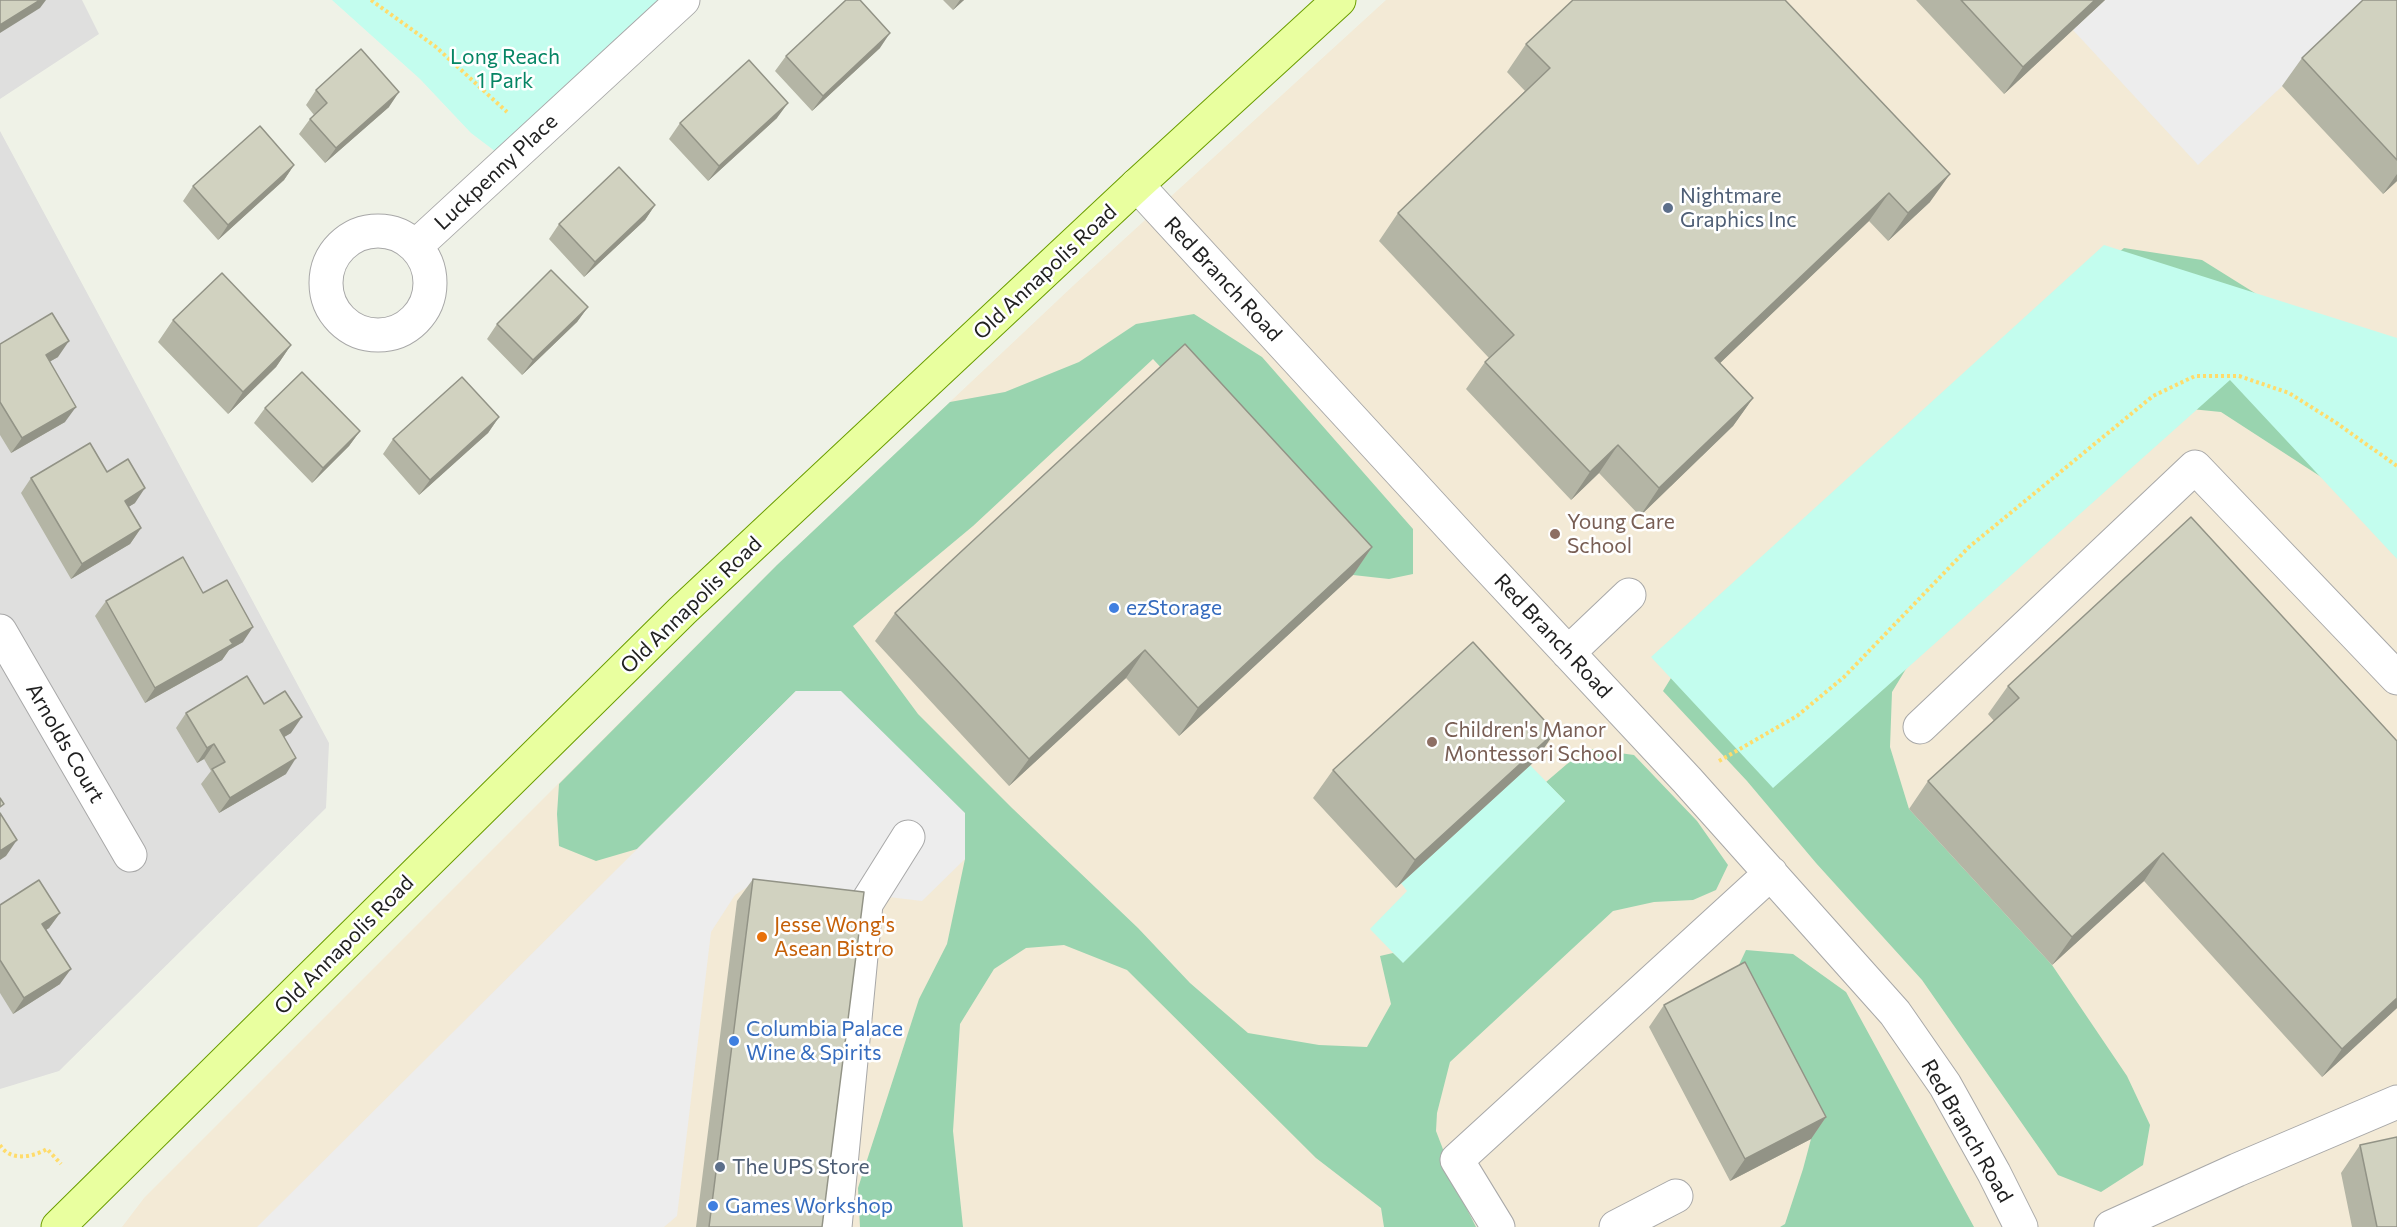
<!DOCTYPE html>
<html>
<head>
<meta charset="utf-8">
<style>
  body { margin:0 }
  canvas { display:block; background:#eff2e7 }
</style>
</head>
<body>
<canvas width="2397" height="1227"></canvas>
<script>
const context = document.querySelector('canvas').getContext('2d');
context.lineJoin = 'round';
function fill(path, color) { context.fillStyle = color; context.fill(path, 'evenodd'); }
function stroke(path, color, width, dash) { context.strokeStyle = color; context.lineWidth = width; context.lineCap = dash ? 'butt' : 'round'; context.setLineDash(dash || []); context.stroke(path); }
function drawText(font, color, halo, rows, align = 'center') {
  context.font = font + ' Commissioner,sans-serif'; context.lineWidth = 5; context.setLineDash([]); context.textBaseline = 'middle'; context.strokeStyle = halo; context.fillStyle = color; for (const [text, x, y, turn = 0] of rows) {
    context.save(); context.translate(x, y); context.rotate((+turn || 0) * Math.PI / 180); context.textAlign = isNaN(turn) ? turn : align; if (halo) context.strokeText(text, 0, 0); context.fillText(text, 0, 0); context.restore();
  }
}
const residential = new Path2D(`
  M0,0H82L99,34L0,99Z
  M0,131L329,743L326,808L59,1071L0,1089Z`);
const commercial = new Path2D(`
  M1386,0H2397V1227H122L144,1198L777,565L1075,284Z`);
const forest = new Path2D(`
  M2124,248L2202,260L2306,325L2386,519L2221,412L2191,409L1918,649L1892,692L1890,747L1909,809L2052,965L2127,1076L2150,1125L2143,1165L2101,1192L2058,1175L1922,980L1816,863L1747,781L1663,691L1692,644L2079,284Z
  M1194,314L1262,357L1413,529V574L1389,579L1353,575L1153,359L973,526L853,626L918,714L1012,808L1138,928L1190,983L1248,1033L1319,1045L1367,1047L1391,1004L1380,956L1393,953L1403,962L1565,801L1546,782L1567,764L1590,749L1634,755L1697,821L1728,865L1716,890L1693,900L1654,902L1613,911L1450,1062L1437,1113L1436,1131L1462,1199L1476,1227H1384L1381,1208L1316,1158L1127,970L1064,945L1026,948L994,969L960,1024L953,1131L963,1227H860L858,1188L919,999L947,944L965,859L796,691L637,849L596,861L559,846L557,814L559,784L777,565L950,402L1005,392L1079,362L1136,324Z
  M1746,950L1793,954L1846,992L1974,1227H1780L1785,1224L1803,1169L1811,1139L1730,984Z`);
const park = new Path2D(`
  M332,0H683L508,161L471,133L420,79Z
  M2104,245L2397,338V559L2230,380L1773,788L1651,657Z
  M1530,765L1565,801L1403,963L1370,929L1407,891L1401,883Z`);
const parking = new Path2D(`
  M2105,0H2374L2198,165L2073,30Z
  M796,691H841L965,813V859L922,901L756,881L735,895L711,932L677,1216L664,1227H257Z`);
const path = new Path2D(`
  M371,0L436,47L507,112
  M1719,761L1797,716L1844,677L1969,547L2153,396L2195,376H2239L2289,393L2335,422L2397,466
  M0,1145C10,1162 33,1157 47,1149L61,1164`);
const minor = new Path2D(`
  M1137,185L1476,554L1687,780L1895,1013L1945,1085L1994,1173L2021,1227
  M326 283a52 52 0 1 1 104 0a52 52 0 1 1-104 0Z
  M416,246L683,0
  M0,631L130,855
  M1568,653L1629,595
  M1920,727L2195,467L2397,678
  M835,1227L866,904L908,837
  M1498,1227L1457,1160L1771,873
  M1616,1227L1676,1196
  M2111,1227L2237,1170L2397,1102`);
const major = new Path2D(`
  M58,1227L682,611L1137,185L1339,0`);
const wall = new Path2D(`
  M943,0H964L953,10Z
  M1916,0H2105L2004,94Z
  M2397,0V181L2383,194L2282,86L2302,58Z
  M1526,44L1930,202L1888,241L1869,221L1720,363L1753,398L1733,426L1640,516L1599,473L1571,500L1466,389L1485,362L1489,358L1379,241L1398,213L1525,91L1507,72Z
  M880,48L812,111L775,71L786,56Z
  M316,90L389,107L325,163L299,134L310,119L314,115L306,105Z
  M777,118L708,181L669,139L680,123Z
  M294,165L284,180L218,240L183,201L193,186Z
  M655,205L645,220L584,277L549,239L559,224Z
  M588,307L577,322L522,375L487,339L497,324Z
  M173,320L291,345L276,367L228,414L158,342Z
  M0,344L58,357L49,362L65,422L11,453L0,435Z
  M265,408L360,431L349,446L312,483L254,423Z
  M499,417L488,433L419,495L383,454L393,439Z
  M107,472L135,503L128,507L141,528L130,544L71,579L21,493L31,478Z
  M1372,547L1353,575L1179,736L1126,678L1009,786L875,641L895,613Z
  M203,593L243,642L229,650L222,660L145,703L95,616L106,601Z
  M2008,686L2397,741V1008L2322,1077L2144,881L2052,965L1909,809L1928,781L1994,721L1988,714Z
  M264,704L291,733L284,737L286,774L219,813L201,784L211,771L204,759L197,763L176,728L186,713Z
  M1536,760L1396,888L1313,798L1333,770Z
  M753,879L822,1227H696L737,901Z
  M0,905L60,913L49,928L46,930L60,984L13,1014L0,993Z
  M1664,1005L1826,1117L1811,1139L1730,1181L1649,1027Z
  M2360,1145L2397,1227H2352L2341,1173Z`);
const shadedWall = new Path2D(`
  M40,0H46L40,8L0,33V25Z
  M960,0H964L953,10Z
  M2095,0H2105L2004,94L2023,67Z
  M890,33L880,48L812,111L823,96Z
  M399,92L389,107L325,163L336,148Z
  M788,103L777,118L708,181L719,166Z
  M294,165L284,180L218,240L228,225Z
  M1950,174L1930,202L1888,241L1908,213Z
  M2397,174V181L2383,194Z
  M1889,193L1869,221L1696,386L1715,358Z
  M655,205L645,220L584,277L595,262Z
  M588,307L577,322L522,375L533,360Z
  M69,341L58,357L35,370L46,355Z
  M291,345L276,367L228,414L243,392Z
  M1753,398L1733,426L1640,516L1659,488Z
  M76,407L65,422L11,453L22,438Z
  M499,417L488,433L419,495L430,480Z
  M360,431L349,446L312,483L323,468Z
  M1618,445L1599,473L1571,500L1590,472Z
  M145,488L135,503L114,516L125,501Z
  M141,528L130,544L71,579L82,564Z
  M1372,547L1353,575L1179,736L1198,708Z
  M253,627L243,642L229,650L222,660L145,703L155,688L230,640Z
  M1145,650L1126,678L1009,786L1029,759Z
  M302,717L291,733L269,746L280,730Z
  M1555,732L1536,760L1396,888L1415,860Z
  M214,744L204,759L197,763L207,748Z
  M296,758L286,774L219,813L230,798Z
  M17,840L6,856L0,860V851Z
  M2163,853L2144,881L2052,965L2072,937Z
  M60,913L49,928L32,939L42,924Z
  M71,969L60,984L13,1014L24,998Z
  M2397,998V1008L2322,1077L2342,1049Z
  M1826,1117L1811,1139L1730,1181L1745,1159Z`);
const building = new Path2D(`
  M0,0H40L0,25Z
  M846,0H860L890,33L823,96L786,56Z
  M1573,0H1785L1950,174L1908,213L1889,193L1715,358L1753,398L1659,488L1618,445L1590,472L1485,362L1514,335L1398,213L1550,68L1526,44Z
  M1961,0H2095L2023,67Z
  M2363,0H2397V160L2302,58Z
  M361,49L399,92L336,148L310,119L327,103L316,90Z
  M749,60L788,103L719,166L680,123Z
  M260,126L294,165L228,225L193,186Z
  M619,167L655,205L595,262L559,224Z
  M551,270L588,307L533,360L497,324Z
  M222,273L291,345L243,392L173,320Z
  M52,313L69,341L46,355L76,407L22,438L0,402V344Z
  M1185,344L1372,547L1198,708L1145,650L1029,759L895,613Z
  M302,372L360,431L323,468L265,408Z
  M462,377L499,417L430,480L393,439Z
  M90,443L107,472L128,459L145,488L125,501L141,528L82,564L31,478Z
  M2191,517L2397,741V998L2342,1049L2163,853L2072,937L1928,781L2019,698L2008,686Z
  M183,557L203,593L227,580L253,627L230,640L233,644L155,688L106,601Z
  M1473,642L1555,732L1415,860L1333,770Z
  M247,676L264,704L285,691L302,717L280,730L296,758L230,798L212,769L225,762L214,744L207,748L186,713Z
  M0,798L4,804L0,807Z
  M0,813L17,840L0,851Z
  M753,879L864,892L822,1227H709Z
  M39,880L60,913L42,924L71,969L24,998L0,960V905Z
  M1745,962L1826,1117L1745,1159L1664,1005Z
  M2397,1137V1227H2377L2360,1145Z`);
const markers = [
  [1668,208,6,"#5c6f8a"],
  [1555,534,6,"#8d6e63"],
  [1114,608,6,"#3f7fe0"],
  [1432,742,6,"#8d6e63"],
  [762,937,6,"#e8710a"],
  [734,1041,6,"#3f7fe0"],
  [720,1167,6,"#5c6f8a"],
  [713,1206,6,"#3f7fe0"]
];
const parkNames = [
  ["Long Reach",505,57],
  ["1 Park",505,81]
];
const streetNames = [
  ["Luckpenny Place",496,172,-43],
  ["Old Annapolis Road",1045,272,-43],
  ["Red Branch Road",1223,279,47],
  ["Old Annapolis Road",691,605,-44],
  ["Red Branch Road",1553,636,47],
  ["Arnolds Court",65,743,60],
  ["Old Annapolis Road",344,945,-45],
  ["Red Branch Road",1967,1131,60]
];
const serviceNames = [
  ["Nightmare",1680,196],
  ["Graphics Inc",1680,220],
  ["The UPS Store",732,1167]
];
const educationNames = [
  ["Young Care",1567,522],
  ["School",1567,546],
  ["Children's Manor",1444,730],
  ["Montessori School",1444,754]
];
const shopNames = [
  ["ezStorage",1126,608],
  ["Columbia Palace",746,1029],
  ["Wine & Spirits",746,1053],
  ["Games Workshop",725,1206]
];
const foodNames = [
  ["Jesse Wong's",774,925],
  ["Asean Bistro",774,949]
];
fill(residential, '#dfdfde');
fill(commercial, '#f3ead6');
fill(forest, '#99d4af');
fill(park, '#c3fdee');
fill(parking, '#ededed');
stroke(minor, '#a8a8a8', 35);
stroke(major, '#6b9e00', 35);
stroke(path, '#ffdc6b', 4, [3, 3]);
stroke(minor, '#fff', 33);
stroke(major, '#e9ff9f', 33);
fill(wall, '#b4b5a5');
fill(shadedWall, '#929386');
fill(building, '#d1d2c0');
stroke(building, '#929386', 1.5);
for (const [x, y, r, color] of markers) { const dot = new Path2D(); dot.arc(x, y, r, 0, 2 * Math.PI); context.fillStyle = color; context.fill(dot); stroke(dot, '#fff', 2); }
drawText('21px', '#058564', '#fff', parkNames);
drawText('21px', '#212121', '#fff', streetNames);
drawText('21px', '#4e5e75', '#fff', serviceNames, 'left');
drawText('21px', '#785e54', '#fff', educationNames, 'left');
drawText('21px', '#366cbe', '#fff', shopNames, 'left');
drawText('21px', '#c56008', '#fff', foodNames, 'left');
</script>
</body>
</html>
